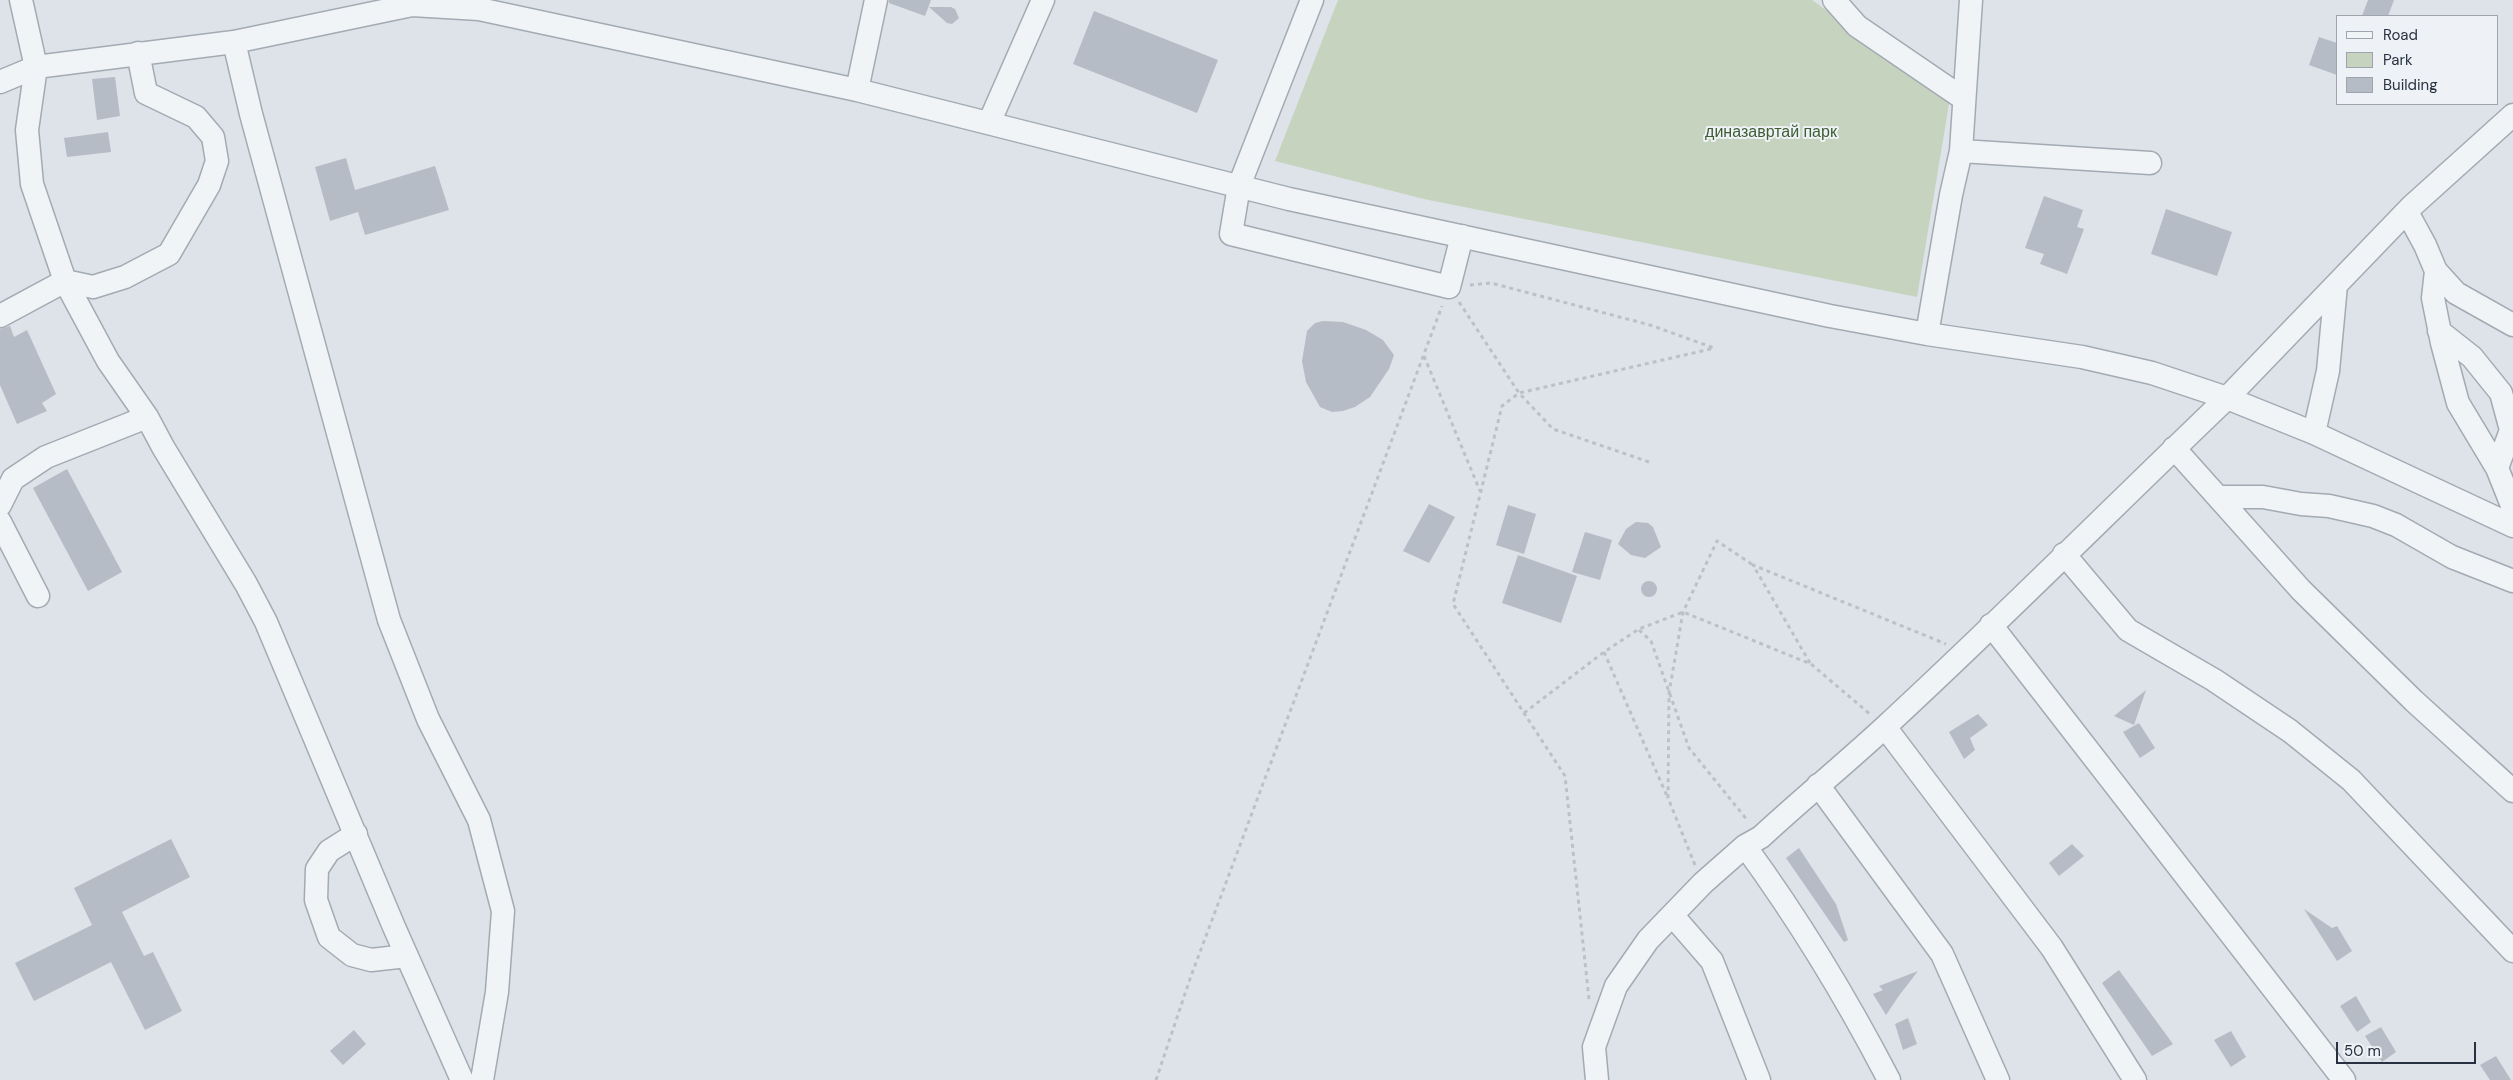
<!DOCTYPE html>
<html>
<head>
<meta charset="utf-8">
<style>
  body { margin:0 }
  #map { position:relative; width:2513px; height:1080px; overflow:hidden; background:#dee3e9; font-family:"DM Sans",sans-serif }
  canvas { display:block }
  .legend { position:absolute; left:2336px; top:15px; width:162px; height:90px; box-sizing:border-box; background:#eef2f6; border:1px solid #9ea5ae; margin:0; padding:6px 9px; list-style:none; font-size:15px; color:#273141 }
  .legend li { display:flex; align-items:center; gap:10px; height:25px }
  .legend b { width:25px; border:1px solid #9ea5ae }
  .scale { position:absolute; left:2336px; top:1042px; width:140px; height:22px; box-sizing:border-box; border:2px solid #273141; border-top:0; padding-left:6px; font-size:15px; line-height:18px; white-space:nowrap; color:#273141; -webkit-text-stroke:4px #eef2f6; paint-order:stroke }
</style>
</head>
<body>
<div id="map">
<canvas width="2513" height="1080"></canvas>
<ul class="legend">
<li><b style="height:6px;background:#f1f4f7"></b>Road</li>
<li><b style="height:14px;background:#c5d3bf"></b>Park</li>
<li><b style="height:14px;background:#b5bcc6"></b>Building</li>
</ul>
<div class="scale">50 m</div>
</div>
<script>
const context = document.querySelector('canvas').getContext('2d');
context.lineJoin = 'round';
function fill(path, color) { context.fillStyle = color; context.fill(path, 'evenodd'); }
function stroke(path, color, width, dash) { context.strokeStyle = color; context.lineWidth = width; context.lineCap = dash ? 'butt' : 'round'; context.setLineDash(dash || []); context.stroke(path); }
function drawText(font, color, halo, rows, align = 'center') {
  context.font = font + ' "DM Sans",sans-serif'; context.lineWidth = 4; context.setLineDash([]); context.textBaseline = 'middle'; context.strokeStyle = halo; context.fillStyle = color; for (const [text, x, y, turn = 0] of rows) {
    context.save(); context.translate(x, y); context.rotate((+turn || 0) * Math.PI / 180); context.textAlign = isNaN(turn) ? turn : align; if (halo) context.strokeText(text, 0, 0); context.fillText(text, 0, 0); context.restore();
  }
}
const green = new Path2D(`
  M1338,0H1812L1950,98L1917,297L1424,199L1275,161Z`);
const building = new Path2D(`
  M889,0H931L925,16L889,3Z
  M2368,0H2394L2388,16H2362Z
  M929,7H951L955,9L959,18L952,24L947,23Z
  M1094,11L1218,60L1197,113L1073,64Z
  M2319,37L2337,43V75L2309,65Z
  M115,77L120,116L97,120L92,79Z
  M108,132L111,152L67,157L64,138Z
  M346,158L355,190L435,166L449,210L365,235L358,212L330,221L315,167Z
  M2044,196L2083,210L2077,227L2084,229L2067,274L2040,264L2044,254L2025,248Z
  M2166,209L2232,232L2217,276L2151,254Z
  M1323,321L1343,322L1366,330L1383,340L1394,355L1389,369L1370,397L1355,407L1343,411L1332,412L1320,407L1306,382L1302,361L1307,331L1315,323Z
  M10,326L14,337L27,330L56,394L42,403L47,411L17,424L0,385V329Z
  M67,469L122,572L88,591L33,488Z
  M1429,504L1455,517L1429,563L1403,551Z
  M1508,505L1536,514L1524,554L1496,545Z
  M1636,522L1648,523L1653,527L1661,547L1645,558L1631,555L1618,544L1626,529Z
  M1585,532L1612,540L1600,580L1572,572Z
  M1518,555L1577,576L1561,623L1502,603Z
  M1641 589a8 8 0 1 1 16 0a8 8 0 1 1-16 0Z
  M2146,690L2134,725L2114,716Z
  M1978,714L1988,725L1970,738L1975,750L1964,759L1949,732Z
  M2139,723L2155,748L2140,758L2123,732Z
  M171,839L190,877L122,912L144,956L153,952L182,1011L145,1030L111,962L34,1001L15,963L92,925L74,888Z
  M2072,844L2084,856L2059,876L2049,863Z
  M1799,848L1836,904L1848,940L1844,942L1786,858Z
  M2304,909L2332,928L2337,926L2352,951L2337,961Z
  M2119,970L2173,1044L2152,1056L2102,983Z
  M1918,971L1898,997L1886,1015L1873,994L1883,990L1879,986Z
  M2356,996L2371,1022L2357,1032L2340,1006Z
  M1908,1018L1917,1044L1903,1050L1895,1024Z
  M2381,1027L2396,1052L2382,1062L2365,1036Z
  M354,1030L366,1044L343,1065L330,1051Z
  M2231,1031L2246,1057L2231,1067L2214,1040Z
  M2496,1056L2511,1080H2490L2480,1065Z`);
const path = new Path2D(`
  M1470,285L1491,283L1650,325L1714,348
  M1459,302L1519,393L1553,429L1649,462
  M1424,356L1480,491
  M1639,630L1651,641L1689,748L1748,821
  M1604,652L1667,796
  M1810,663L1753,565L1946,644
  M1524,713L1604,652L1639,629L1683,612L1811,664L1871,715
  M1695,865L1668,798L1669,693L1683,612L1717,541L1753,565
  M1589,999L1565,776L1453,604L1502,406L1519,393L1715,348
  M1156,1080L1191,976L1442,306`);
const minor = new Path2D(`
  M21,0L36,67L234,42L412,5L479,9L857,90L1289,199L1830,316L1927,334L2082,357L2152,373L2227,398L2412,206L2513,115
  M1312,0L1239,186L1231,234L1449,287L1462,236
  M1834,0L1857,26L1964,99
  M234,42L251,114L389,620L428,719L479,820L503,911L497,992L482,1080
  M36,67L27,130L32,184L65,281L108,361L147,417L163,447L246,584L266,622L394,927L462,1080
  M0,82L36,67
  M857,90L876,0
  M989,123L1043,0
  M1961,151L2150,163
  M2407,212L2425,245L2436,271L2456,293L2513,325
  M2436,271L2433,298L2442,343L2458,403L2497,468L2513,508
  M0,316L65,281L93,287L125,277L169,254L209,185L217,161L213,137L196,117L146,93L138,53
  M2439,331L2472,357L2501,393L2511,430L2497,468
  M1927,334L1951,195L1961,151L1971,0
  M2314,433L2328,371L2336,285
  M2174,448L2301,590L2414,701L2513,791
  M2219,497H2263L2301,504L2329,506L2373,516L2396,525L2452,557L2513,581
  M0,505L13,479L46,457L147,417
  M0,522L38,596
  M2064,554L2128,630L2214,680L2290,731L2351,780L2513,951
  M1991,625L2344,1080
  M1885,727L2052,948L2135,1080
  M1818,785L1942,954L1998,1080
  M356,834L329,851L317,869L316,900L329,937L352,955L371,960L407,956
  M1745,846C1799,920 1847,999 1889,1080
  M1673,916L1712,961L1759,1080
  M1597,1080L1594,1047L1616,986L1648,940L1703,883L1745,846L1761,837C1802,799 1845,764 1886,726C2002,619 2113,507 2227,398L2314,433L2513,526`);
const parkNames = [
  ["диназавртай парк",1771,133]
];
fill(green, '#c5d3bf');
fill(building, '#b5bcc6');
stroke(minor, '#a3aab3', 25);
stroke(path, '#bcc1c8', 3, [4, 4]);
stroke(minor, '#f1f4f7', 22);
drawText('16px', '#3d5d33', '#eef2f6', parkNames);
</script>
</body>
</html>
